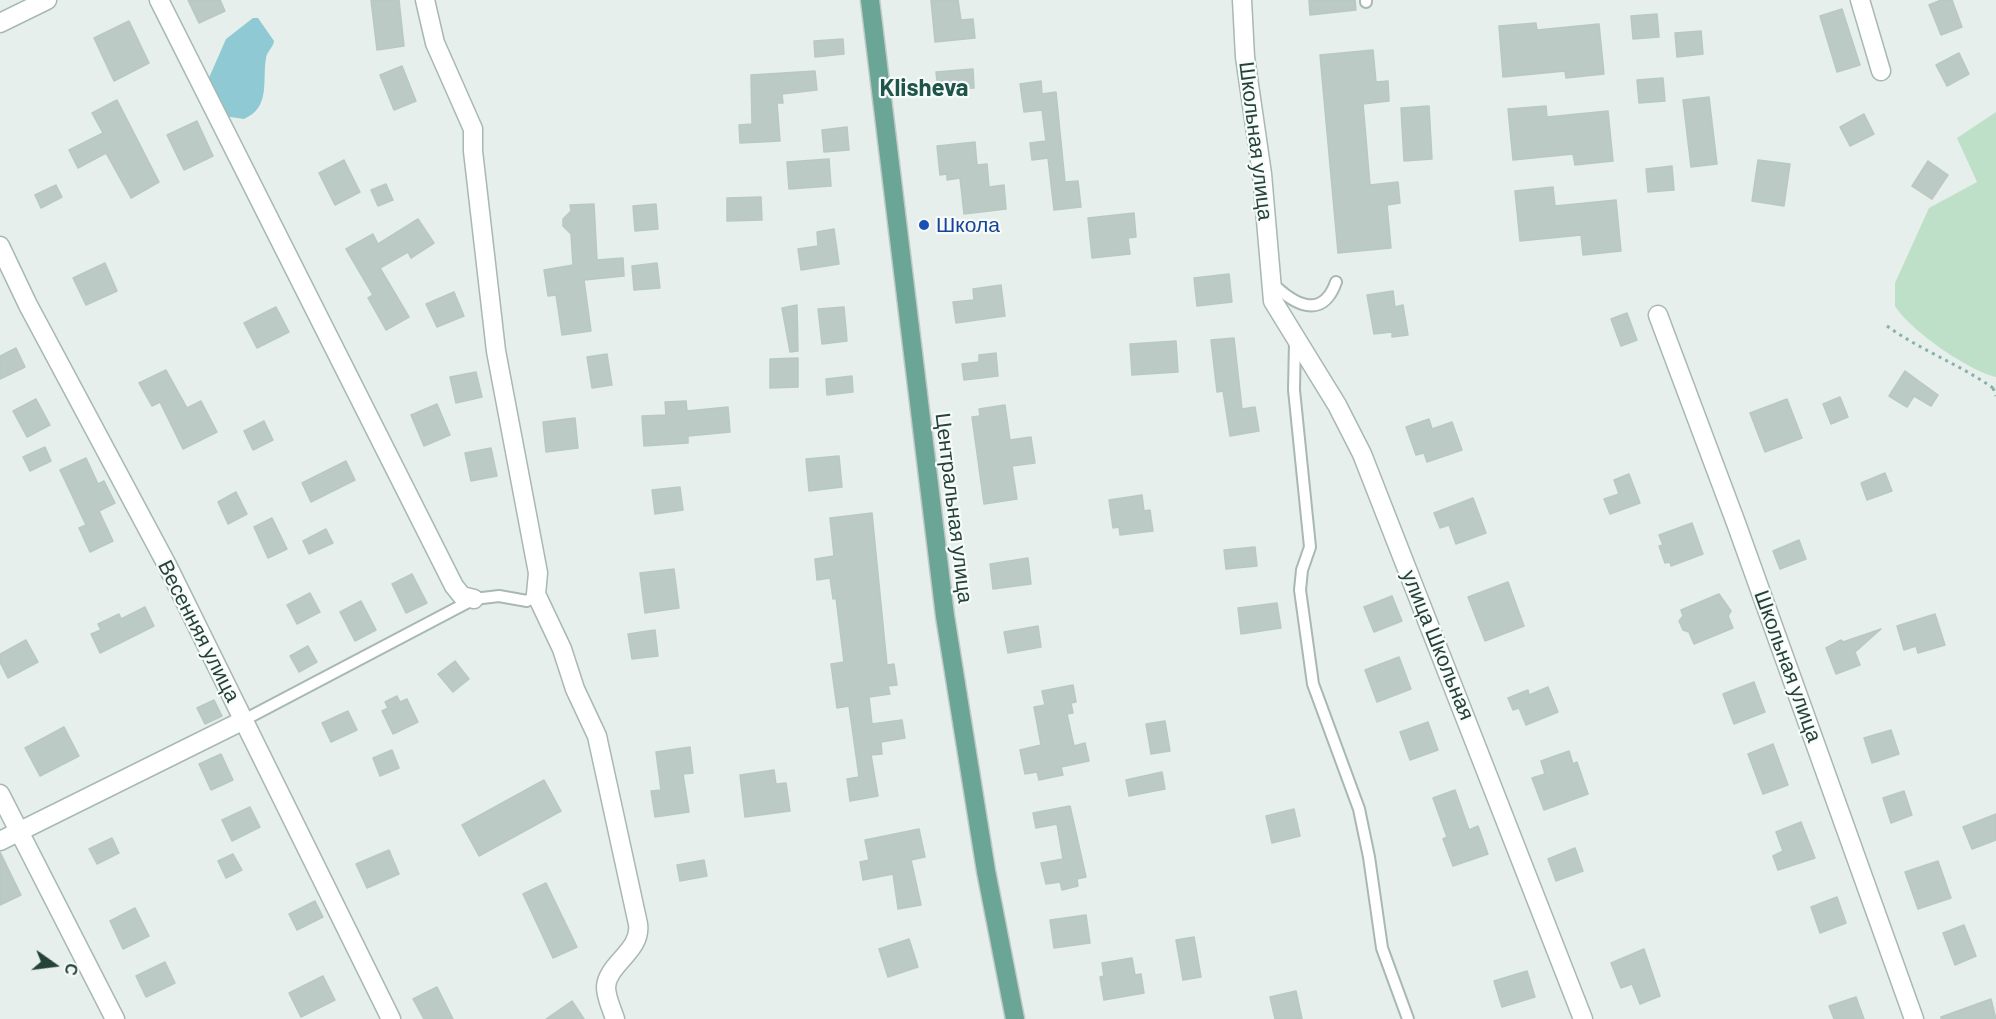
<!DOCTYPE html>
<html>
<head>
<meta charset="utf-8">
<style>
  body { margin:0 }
  #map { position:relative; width:1996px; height:1019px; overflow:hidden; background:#e6efeb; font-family:Barlow,sans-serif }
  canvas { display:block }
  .north { position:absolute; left:24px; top:935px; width:60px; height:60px; -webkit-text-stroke:4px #f7fbf9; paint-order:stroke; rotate:104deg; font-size:16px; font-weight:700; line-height:24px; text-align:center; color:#24423a }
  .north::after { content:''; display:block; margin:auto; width:21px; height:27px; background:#24423a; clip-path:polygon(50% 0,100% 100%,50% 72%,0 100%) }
</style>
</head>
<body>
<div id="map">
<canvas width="1996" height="1019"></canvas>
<div class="north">С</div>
</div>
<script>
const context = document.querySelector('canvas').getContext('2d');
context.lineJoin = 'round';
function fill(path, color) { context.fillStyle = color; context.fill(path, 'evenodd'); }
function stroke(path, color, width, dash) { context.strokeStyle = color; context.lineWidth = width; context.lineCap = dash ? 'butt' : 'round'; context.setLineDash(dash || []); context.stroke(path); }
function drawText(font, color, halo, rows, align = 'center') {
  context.font = font + ' Barlow,sans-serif'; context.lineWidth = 4.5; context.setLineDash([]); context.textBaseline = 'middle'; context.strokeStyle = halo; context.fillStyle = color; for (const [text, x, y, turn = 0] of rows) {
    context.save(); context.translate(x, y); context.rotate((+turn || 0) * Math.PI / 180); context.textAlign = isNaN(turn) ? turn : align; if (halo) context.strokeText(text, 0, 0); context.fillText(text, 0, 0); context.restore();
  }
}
const green = new Path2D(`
  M1996,112V377C1967,370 1910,330 1895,306V283L1929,208L1977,182L1957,138Z`);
const water = new Path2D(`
  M253,18H258L274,41C273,48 267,51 266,58C262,81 271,107 244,119L217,115L208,80L226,39Z`);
const building = new Path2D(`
  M188,0H220L225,11L199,23Z
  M371,0H399L404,46L377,50Z
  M931,0H958L961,20L973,19L975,38L935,42Z
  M1309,0H1355L1356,10L1310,15Z
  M1941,0H1952L1962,27L1941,35L1929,5Z
  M1842,9L1860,65L1837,72L1820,16Z
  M1657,14L1659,37L1633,39L1631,16Z
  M129,21L149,63L114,81L94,38Z
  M1536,23L1537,30L1599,24L1604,74L1566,78L1565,71L1503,77L1499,26Z
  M1701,31L1703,54L1677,57L1675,33Z
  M843,39L844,54L815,57L814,41Z
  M1373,50L1376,82L1388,81L1389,101L1363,104L1370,185L1398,182L1400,203L1387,205L1391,248L1338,253L1320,55Z
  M1959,53L1969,74L1947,86L1936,65Z
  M402,66L416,101L394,110L380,75Z
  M973,69L974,88L938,91L936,72Z
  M815,71L817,90L782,94L783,103H777L780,141L740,143L739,125L752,124L751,75Z
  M1663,78L1665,101L1639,103L1637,80Z
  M1041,81L1042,94L1056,92L1065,182L1078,181L1081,207L1054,210L1048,158L1032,160L1030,143L1046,141L1042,110L1024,112L1020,84Z
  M1709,97L1717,164L1691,167L1683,100Z
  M117,100L159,182L131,198L106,153L78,168L69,150L103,133L92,113Z
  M1429,106L1432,159L1404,161L1401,108Z
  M1546,106L1547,117L1608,111L1613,161L1575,165L1573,154L1513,160L1508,109Z
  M1864,114L1874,134L1850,146L1840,127Z
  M197,121L213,156L184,170L167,135Z
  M847,127L849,150L824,152L822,130Z
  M975,142L977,165L987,164L989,187L1004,185L1006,209L964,214L960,178L947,180V174L940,175L937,146Z
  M829,159L831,186L789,189L787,162Z
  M344,160L360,192L335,205L319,173Z
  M1758,160L1790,164L1784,206L1752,201Z
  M1928,161L1948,175L1932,199L1912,186Z
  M1672,166L1674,190L1648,192L1646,169Z
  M386,184L393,200L378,206L371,190Z
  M56,185L62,197L41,208L35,195Z
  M1553,187L1555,206L1616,200L1621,251L1583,255L1581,235L1520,241L1515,191Z
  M761,197L762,220L727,221V198Z
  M594,204L597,260L623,258L624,276L584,280L591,331L562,335L556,295L548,296L544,270L573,265L571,234L563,226V219L571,211L570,205Z
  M656,204L658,229L635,231L633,206Z
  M1134,213L1136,237L1128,238L1130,254L1092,258L1088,218Z
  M418,219L434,243L411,258L408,252L380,268L409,317L386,330L368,298L373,295L346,249L373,234L378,244Z
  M834,229L839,264L801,270L798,249L818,246L817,232Z
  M105,263L117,291L86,305L73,278Z
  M657,263L660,288L634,290L632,266Z
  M1229,274L1232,302L1197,306L1194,278Z
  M1001,285L1005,316L956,323L953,302L974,300L973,289Z
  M1393,291L1395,307L1403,305L1408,335L1392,337V332L1374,334L1367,295Z
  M454,292L464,316L437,327L426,304Z
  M797,305L798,351L790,352L782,308Z
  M276,307L289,332L257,348L244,323Z
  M844,307L847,341L822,344L818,309Z
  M1627,313L1637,340L1621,346L1611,319Z
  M1234,338L1242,409L1255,407L1259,431L1230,436L1223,391L1217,392L1211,340Z
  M1176,341L1178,372L1132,375L1130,344Z
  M16,348L25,367L0,379V356Z
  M996,353L998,376L964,380L962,364L979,362V355Z
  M607,354L612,385L592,388L587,357Z
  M798,358V387L770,388V359Z
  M166,370L187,408L201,401L217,432L183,449L160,402L152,406L139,383Z
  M1905,371L1938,395L1931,406L1914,396L1907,407L1889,396Z
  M476,372L482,397L456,403L450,377Z
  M852,376L853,392L827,395L826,379Z
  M1840,397L1848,417L1831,424L1823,404Z
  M36,399L50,425L27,437L13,411Z
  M1787,399L1802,438L1765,452L1750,413Z
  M686,401L687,411L728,407L730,432L688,436V443L644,446L642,416L666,415L665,402Z
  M437,404L450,435L424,446L411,415Z
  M1005,405L1010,440L1031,437L1035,463L1012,466L1017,499L984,504L972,417L980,416L979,409Z
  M575,418L578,448L546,452L543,422Z
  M1429,419L1432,429L1452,422L1462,450L1427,462L1424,453L1416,455L1406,427Z
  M264,421L273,440L253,450L244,431Z
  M45,447L51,461L30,471L23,457Z
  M491,448L497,476L471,481L465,453Z
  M839,456L842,487L809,491L806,459Z
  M86,458L98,484L104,481L115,503L99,511L113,541L90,552L79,528L86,525L60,470Z
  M346,461L355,480L311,502L302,483Z
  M1885,473L1892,491L1867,500L1861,483Z
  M1629,474L1640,503L1610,514L1604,499L1619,494L1614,480Z
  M680,487L683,510L655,514L652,490Z
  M236,492L247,514L228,524L218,502Z
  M1142,495L1144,511L1150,510L1153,531L1120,535L1119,527L1113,528L1109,500Z
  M1473,498L1486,533L1456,544L1449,525L1440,528L1434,513Z
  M872,513L887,665L894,664L897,685L888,686L890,694L869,697L872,724L902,720L905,738L881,742L882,754L871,755L878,796L850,801L847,779L859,777L849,706L837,708L831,664L844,662L836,598L833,599L830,578L817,580L815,559L834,556L830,518Z
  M272,518L287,549L268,558L254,527Z
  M1692,523L1703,554L1671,566L1670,562L1665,563L1659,546L1663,545L1659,535Z
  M326,529L333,543L309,554L303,541Z
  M1799,540L1806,559L1780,569L1773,551Z
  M1255,547L1257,566L1226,569L1224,550Z
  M1028,558L1031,584L993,589L990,564Z
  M674,569L679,608L645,613L640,573Z
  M412,574L427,603L406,613L392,584Z
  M1508,582L1524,626L1485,641L1468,597Z
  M310,593L320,612L297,624L287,605Z
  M1719,594L1731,611L1728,616L1733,628L1694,644L1689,632L1683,630L1679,621L1683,616L1681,610Z
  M1392,596L1402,621L1374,632L1364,607Z
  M361,601L376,630L355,641L340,612Z
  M1277,603L1281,628L1241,634L1238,608Z
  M145,607L154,626L100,653L91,634L101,630L98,624L119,614L121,619Z
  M1935,614L1945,645L1918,653L1916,646L1904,650L1897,626Z
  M1038,626L1041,647L1008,653L1004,632Z
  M1881,629L1855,652L1860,665L1836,674L1826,648L1841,640L1843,642Z
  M655,630L658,656L632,659L628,634Z
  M26,640L38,662L8,678L0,662V654Z
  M308,646L317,662L299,672L290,656Z
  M1399,657L1411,689L1377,702L1365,670Z
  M455,661L469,679L453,692L438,674Z
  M1754,682L1765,712L1734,724L1723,694Z
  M1073,685L1076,702L1071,703L1073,713L1067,714L1074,746L1085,743L1089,761L1061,767L1063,775L1039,780L1037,772L1025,774L1020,750L1041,745L1034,707L1045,705L1042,691Z
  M1548,687L1558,712L1526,725L1519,708L1513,710L1508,698L1528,690L1529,695Z
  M397,696L400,702L407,699L418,722L393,734L382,711L388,708L385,702Z
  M214,700L222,716L205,724L197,708Z
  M348,711L357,730L331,742L322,723Z
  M1165,721L1170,751L1151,754L1146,724Z
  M1428,722L1438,750L1410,760L1400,732Z
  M64,727L79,756L40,776L25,748Z
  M1891,730L1899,754L1872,763L1864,738Z
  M1773,744L1788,785L1763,794L1748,754Z
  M690,747L693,773L683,774L689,812L655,817L651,791L661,790L656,752Z
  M392,750L399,768L380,776L373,758Z
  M1569,751L1573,764L1577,762L1588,794L1544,810L1532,778L1545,774L1541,761Z
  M221,754L233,780L211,790L199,764Z
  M774,770L776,784L786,783L790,811L745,817L740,775Z
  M1162,772L1165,789L1129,796L1126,780Z
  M544,780L561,811L479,856L462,825Z
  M1455,790L1469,830L1478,826L1488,854L1453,866L1443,839L1447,837L1433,798Z
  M1904,791L1912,815L1891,823L1883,798Z
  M1070,806L1086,877L1077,879L1078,886L1062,890L1060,882L1046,884L1041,863L1063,859L1057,824L1036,828L1033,813Z
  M250,807L260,827L232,841L222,820Z
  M1294,809L1300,836L1272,843L1266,816Z
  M1996,814V840L1972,849L1963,827Z
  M1801,822L1815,858L1778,870L1773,856L1783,851L1776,832Z
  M919,829L925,857L911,860L921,905L898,909L893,874L863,880L860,862L869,860L865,840Z
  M112,838L119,853L97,864L89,849Z
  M1575,848L1583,871L1556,881L1548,859Z
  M389,850L399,874L367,888L356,864Z
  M0,852L21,895L0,905Z
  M233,854L242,870L226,878L218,861Z
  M704,860L707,876L680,881L677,865Z
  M1938,861L1951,898L1918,909L1905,872Z
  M546,883L577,947L553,958L523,894Z
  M1837,897L1846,923L1820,933L1811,907Z
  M315,901L323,917L297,930L289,914Z
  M135,908L149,936L123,949L110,921Z
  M1086,915L1090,943L1054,948L1050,920Z
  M1964,925L1976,956L1955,965L1943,933Z
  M1194,937L1201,977L1183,980L1176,940Z
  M909,939L918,967L888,977L879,949Z
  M1644,949L1660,996L1640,1004L1632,984L1621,988L1611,963Z
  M1132,958L1135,975L1141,974L1144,993L1104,1000L1100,977L1104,976L1102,963Z
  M165,962L175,983L146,997L136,976Z
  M1527,971L1535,997L1502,1007L1494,981Z
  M323,976L335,1000L301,1017L289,993Z
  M437,987L453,1019H424L413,999Z
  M1296,991L1302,1019H1275L1270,997Z
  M1856,997L1864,1019H1834L1829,1006Z
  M1991,999L1996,1019H1941V1017Z
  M572,1001L584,1019H546Z`);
const path = new Path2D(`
  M1887,326C1920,350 1959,364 1993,388L1996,387
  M1993,388L1996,396`);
const lane = new Path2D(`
  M1366,0V2
  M1271,282C1292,303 1322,322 1336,282
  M1295,341L1294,390L1310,547L1302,570L1300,590L1313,684L1359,809L1369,857L1382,948L1408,1019
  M244,720L474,599L499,596L527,601L536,594`);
const street = new Path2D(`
  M159,0L454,586L462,596L474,599
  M425,0L435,43L473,129V151L496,351L538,573L536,594L562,649L575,689L597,736L638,924C642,951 607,964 606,987C606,998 612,1009 615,1019
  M1242,0L1245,57L1262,174L1273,301L1337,405L1362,454L1583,1019
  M1860,0L1881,71
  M0,23L47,0
  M0,246L28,305L167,565L391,1019
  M1658,315L1736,523L1914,1019
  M0,794L115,1019
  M0,841L244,720`);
const primary = new Path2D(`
  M870,0L945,616L986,871L1015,1019`);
const markers = [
  [924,225,6,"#1a4fb4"]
];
const streetNames = [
  ["Школьная улица",1256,141,83],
  ["Центральная улица",954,508,83],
  ["Весенняя улица",199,631,63],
  ["улица Школьная",1438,645,68],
  ["Школьная улица",1788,666,70]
];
const transitNames = [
  ["Школа",936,225]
];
const quarterNames = [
  ["Klisheva",924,88]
];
fill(green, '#bfe0c8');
fill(water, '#8ec9d4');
fill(building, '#bbcac4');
stroke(building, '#b8c9c2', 1.5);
stroke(lane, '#a8b8b2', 14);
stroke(street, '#a8b8b2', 21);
stroke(primary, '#c2cac8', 21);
stroke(path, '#86b3a5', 3, [3, 4.5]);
stroke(lane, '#fff', 10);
stroke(street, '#fff', 18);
stroke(primary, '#6aa596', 18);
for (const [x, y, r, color] of markers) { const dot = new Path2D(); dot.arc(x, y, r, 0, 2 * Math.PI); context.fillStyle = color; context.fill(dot); stroke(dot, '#f7fbf9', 2); }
drawText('21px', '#24423a', '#f7fbf9', streetNames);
drawText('21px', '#164399', '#f7fbf9', transitNames, 'left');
drawText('bold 24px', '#1f5548', '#f7fbf9', quarterNames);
</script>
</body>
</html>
